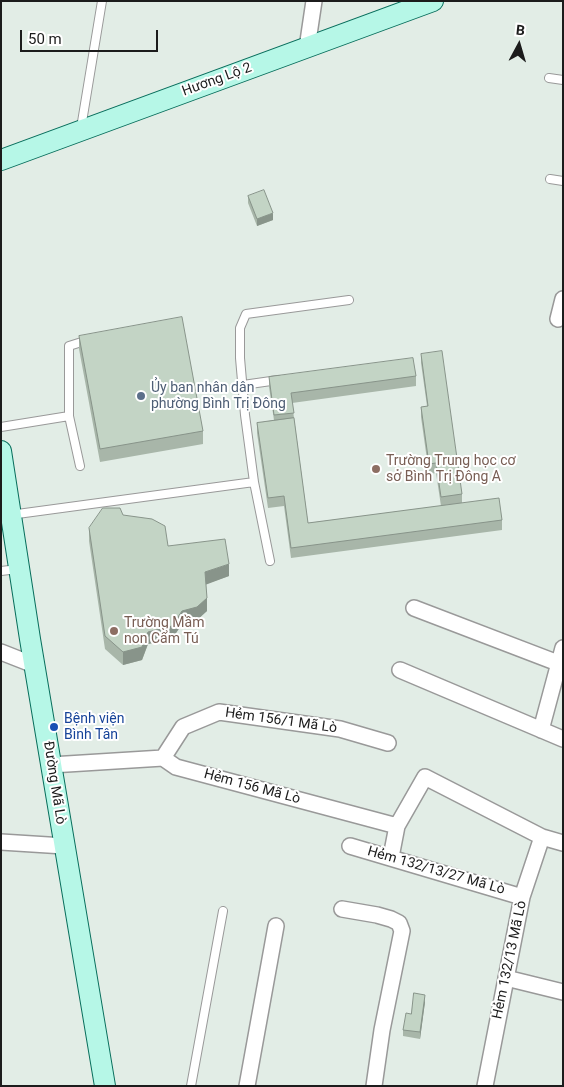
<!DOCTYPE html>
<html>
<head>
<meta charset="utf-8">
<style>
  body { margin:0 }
  #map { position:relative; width:564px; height:1087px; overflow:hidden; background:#e2ede6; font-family:Roboto,sans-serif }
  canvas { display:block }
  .frame { position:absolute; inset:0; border:2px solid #1c1c1c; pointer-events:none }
  .north { position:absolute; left:494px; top:20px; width:50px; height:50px; -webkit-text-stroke:4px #fff; paint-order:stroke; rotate:6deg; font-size:14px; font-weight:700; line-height:20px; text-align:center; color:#1c1c1c }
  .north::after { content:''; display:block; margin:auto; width:18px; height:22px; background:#1c1c1c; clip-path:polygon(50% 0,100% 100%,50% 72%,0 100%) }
  .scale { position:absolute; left:20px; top:30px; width:138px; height:22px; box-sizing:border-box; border:2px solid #1c1c1c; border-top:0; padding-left:6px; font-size:15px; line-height:18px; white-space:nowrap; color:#1c1c1c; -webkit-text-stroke:4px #fff; paint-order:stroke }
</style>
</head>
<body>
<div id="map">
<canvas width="564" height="1087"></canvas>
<div class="frame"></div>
<div class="north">B</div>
<div class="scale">50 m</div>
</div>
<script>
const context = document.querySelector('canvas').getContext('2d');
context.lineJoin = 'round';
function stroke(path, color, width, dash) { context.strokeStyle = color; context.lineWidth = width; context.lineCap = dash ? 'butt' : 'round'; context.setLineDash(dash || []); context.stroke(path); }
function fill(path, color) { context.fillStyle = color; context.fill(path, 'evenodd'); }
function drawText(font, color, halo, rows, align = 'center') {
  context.font = font + ' Roboto,sans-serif'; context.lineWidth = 4; context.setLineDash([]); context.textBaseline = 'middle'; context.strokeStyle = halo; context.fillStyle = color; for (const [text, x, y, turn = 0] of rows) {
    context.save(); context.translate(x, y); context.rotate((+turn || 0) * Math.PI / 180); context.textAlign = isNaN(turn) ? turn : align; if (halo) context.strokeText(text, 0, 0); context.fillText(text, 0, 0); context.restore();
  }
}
const lane = new Path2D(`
  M549,78L563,80
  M81,128L102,1
  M550,179L563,181
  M243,385L278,380
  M1,427L69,416
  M80,466L69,416V346L88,340
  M10,515L254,482
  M270,561L254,482L245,415L240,358V328L246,314L349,300
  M1,571L18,569
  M191,1086L223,911`);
const street = new Path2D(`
  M307,48L314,1
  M558,319L563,299
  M414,608L563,665
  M1,652L34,665
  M400,670L563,739
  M541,730L563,648
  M163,758L183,727L219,712L340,729L388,743
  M51,765L163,758L176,767L397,826L425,777L542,837L563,843
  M1,842L64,846
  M350,846L522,897
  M391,857L397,826
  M342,909L377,915L391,919L399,923L402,931L382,1030L374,1086
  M506,978L563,992
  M247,1086L276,926
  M485,1086L522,897L542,837`);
const secondary = new Path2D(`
  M1,160L433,1
  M1,451L30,639L105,1086`);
const wall = new Path2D(`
  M248,196L273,220L257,226L248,203Z
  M79,336L203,431V444L100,462L79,349Z
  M421,354L462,494V503L502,520V530L291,558L284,506L268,508L257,433V423L274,420L269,387V377L416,376V386L292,403L308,523L441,506L436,473L429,474L421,417V407L427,406L421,363Z
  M89,528L168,546L229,576L206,584L207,611L197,620L182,624L172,639L148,644L142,660L123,665L105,649L89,541Z
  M425,1002L420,1039L403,1036V1030L411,1014Z`);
const shadedWall = new Path2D(`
  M273,213V220L257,226V219Z
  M229,564V576L205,585V572Z
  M207,598V611L197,620L182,624L172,639L148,644L142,660L123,665V652L148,632L182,611Z
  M425,995V1002L420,1039V1032Z`);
const building = new Path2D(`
  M264,190L273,213L257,219L248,196Z
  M182,317L203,431L100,449L79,336Z
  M442,351L462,494L441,497L436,463L429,464L421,407L428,406L421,354Z
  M413,358L416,376L291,393L294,413L274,415L269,377Z
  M294,418L308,523L499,498L502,520L291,548L284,496L268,498L257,423Z
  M103,508H120L123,515L152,519L165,526L168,546L225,539L229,564L205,572L207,598L197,607L182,611L172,626L148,632L142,647L123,652L105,636L89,528Z
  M414,993L425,995L420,1032L403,1030L406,1013L411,1014Z`);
const markers = [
  [141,396,5,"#5c6f8a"],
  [376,469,5,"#8d6e63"],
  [114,631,5,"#8d6e63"],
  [54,727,5,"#1a4fb4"]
];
const streetNames = [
  ["Hương Lộ 2",217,80,-20],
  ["Hẻm 156/1 Mã Lò",281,721,8],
  ["Đường Mã Lò",54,783,81],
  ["Hẻm 156 Mã Lò",252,787,15],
  ["Hẻm 132/13/27 Mã Lò",436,871,16],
  ["Hẻm 132/13 Mã Lò",510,960,-78]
];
const serviceNames = [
  ["Ủy ban nhân dân",151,388],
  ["phường Bình Trị Đông",151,404]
];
const educationNames = [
  ["Trường Trung học cơ",386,461],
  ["sở Bình Trị Đông A",386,477],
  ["Trường Mầm",124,623],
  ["non Cẩm Tú",124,639]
];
const transitNames = [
  ["Bệnh viện",64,719],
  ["Bình Tân",64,735]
];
stroke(lane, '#999', 10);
stroke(street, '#999', 18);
stroke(secondary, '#086e5c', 22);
stroke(lane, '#fff', 8);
stroke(street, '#fff', 15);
stroke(secondary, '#b6f7e7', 20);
fill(wall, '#a8b6a9');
fill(shadedWall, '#88948a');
fill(building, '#c3d4c5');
stroke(building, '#88948a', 1);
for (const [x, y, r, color] of markers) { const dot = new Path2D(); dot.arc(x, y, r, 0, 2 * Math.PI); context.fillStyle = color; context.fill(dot); stroke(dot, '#fff', 2); }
drawText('14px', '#1c1c1c', '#fff', streetNames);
drawText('14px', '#4e5e75', '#fff', serviceNames, 'left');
drawText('14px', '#785e54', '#fff', educationNames, 'left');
drawText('14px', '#164399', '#fff', transitNames, 'left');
</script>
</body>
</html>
